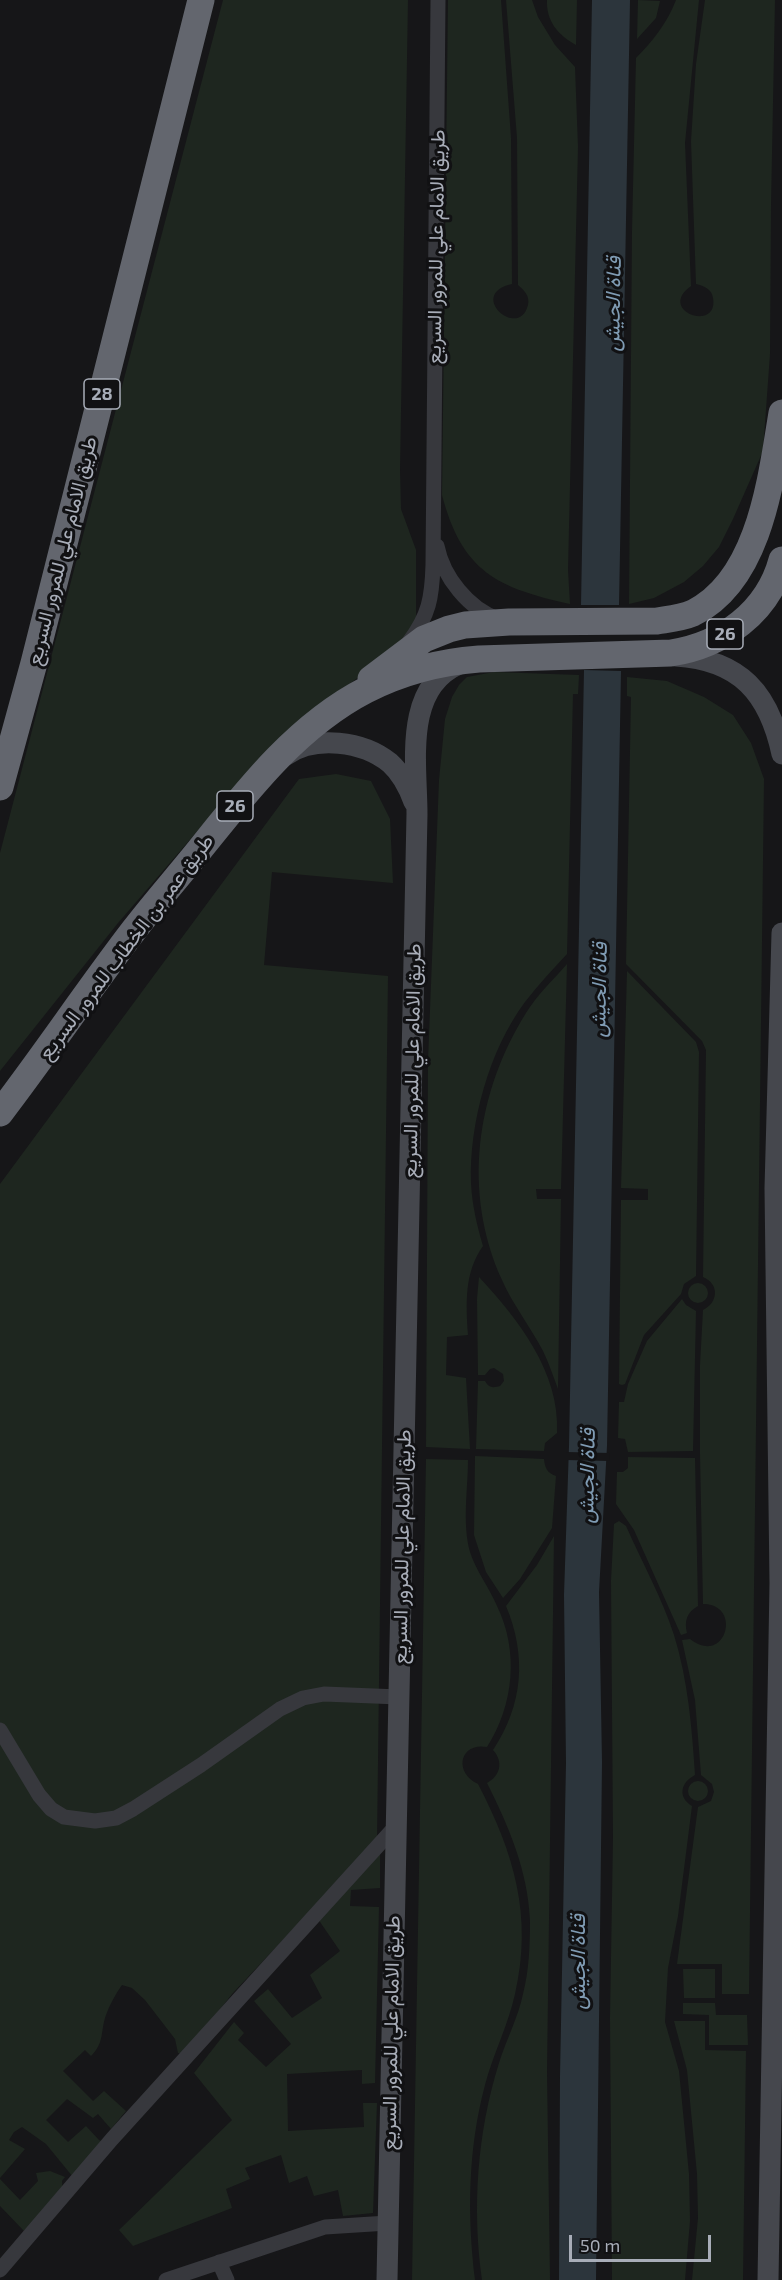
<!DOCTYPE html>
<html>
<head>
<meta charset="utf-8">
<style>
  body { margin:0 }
  #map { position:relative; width:782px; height:2280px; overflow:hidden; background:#161618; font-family:"Exo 2",sans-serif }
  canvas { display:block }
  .scale { position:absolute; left:569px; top:2235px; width:142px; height:27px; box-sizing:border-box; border:3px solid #a8adb8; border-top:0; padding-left:8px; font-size:18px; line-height:21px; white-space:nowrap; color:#a8adb8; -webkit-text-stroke:4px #111113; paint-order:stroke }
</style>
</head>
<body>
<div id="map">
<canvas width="782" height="2280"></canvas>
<div class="scale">50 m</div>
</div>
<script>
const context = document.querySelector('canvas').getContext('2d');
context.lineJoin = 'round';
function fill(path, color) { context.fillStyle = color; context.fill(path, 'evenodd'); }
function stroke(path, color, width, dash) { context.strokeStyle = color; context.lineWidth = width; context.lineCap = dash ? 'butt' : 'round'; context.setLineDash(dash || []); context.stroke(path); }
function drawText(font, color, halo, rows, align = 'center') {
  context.font = font + ' "Exo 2",Vazirmatn,sans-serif'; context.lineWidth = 6; context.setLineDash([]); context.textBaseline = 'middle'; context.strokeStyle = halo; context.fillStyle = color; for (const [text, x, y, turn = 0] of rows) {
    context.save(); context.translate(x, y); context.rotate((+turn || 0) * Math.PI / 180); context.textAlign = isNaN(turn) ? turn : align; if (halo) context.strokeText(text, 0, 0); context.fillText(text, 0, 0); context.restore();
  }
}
const green = new Path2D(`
  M223,0H408L400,470L401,509L416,550V625L383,659L313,711L263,755L118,923L0,1071V853Z
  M448,0H501L511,138L512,284C466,294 519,341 528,305C530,296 524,290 518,285L517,138L506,0H532L538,17L555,45L575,67L578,147L568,570L570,604C498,588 462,572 442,495Z
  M547,0H577L576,45C558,35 546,21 547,0Z
  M638,0L660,1L656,18L637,39Z
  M676,0H699L685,143L691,286C656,311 719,333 713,298C712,289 704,286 696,284L691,141L696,64L705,0H775L771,205L770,354L763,451L733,519L719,547L703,566L684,582L654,598L629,604L632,231L636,58C653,41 667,23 676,0Z
  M494,672L579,675L578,694H573L567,954C553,969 538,985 525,1002C489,1050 469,1124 471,1183C472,1205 477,1225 483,1246C464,1273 466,1303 468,1335L447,1337L446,1375L466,1378L470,1449L426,1447L428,1061L439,780L445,719L452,697L459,685L467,677Z
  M627,677L667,681L704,697L733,715L751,743L764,779L749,1994H722V1964H677L698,1807L711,1801L714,1792L712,1784L701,1775L695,1700L682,1640L690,1639C726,1667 743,1604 703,1604L700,1454V1365L703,1310C718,1303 720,1284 703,1277L706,1050L702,1041L626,964L631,697L627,696Z
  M336,774L371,781L390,819L393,883L272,872L264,965L388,976L377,1840L232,1994L186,2053H178L175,2039L145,2000L132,1988L122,1985C115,1995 110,2004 106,2015C100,2032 105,2042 91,2056L85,2050L63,2071L93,2101L104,2091L126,2111L111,2129L98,2114L93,2118L67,2099L46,2120L68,2142L86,2126L99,2140L108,2144L73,2177L46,2144L22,2127L14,2132L9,2140L25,2149L0,2178V1184L299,779Z
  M567,964L561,1189H536L537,1199H561L558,1389C553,1376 549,1363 543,1351C530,1326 513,1305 502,1280C462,1192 476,1093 526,1013C537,995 553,980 567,964Z
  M627,971L696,1042L699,1052L696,1276L684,1284L681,1294L644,1335L625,1384L622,1385L619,1384L621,1200H648V1189L621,1188Z
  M479,1277C518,1319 560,1372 557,1433L545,1443L544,1451L476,1449L478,1381H485C489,1388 493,1388 500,1386L504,1381L503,1374L494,1368L490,1369L485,1375H478L477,1299Z
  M688 1293a10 10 0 1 1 20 0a10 10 0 1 1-20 0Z
  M682,1299L686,1305L696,1311L693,1451L628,1452L625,1439L618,1438L619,1402H624L628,1384L647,1341Z
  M475,1456L544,1459C545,1468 547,1473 556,1476L552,1528L520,1579L503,1598L486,1572L474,1535Z
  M628,1457L695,1458L698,1606C687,1612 684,1621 687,1633L681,1635L634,1530L616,1504L617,1472H623L628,1468Z
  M426,1459L468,1460C468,1489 462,1523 470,1552C476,1571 489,1587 497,1606C519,1651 514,1705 487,1747C460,1742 453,1772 478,1784C514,1853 533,1916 515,1994C508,2026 493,2054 485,2085C468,2149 467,2214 475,2280H412Z
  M619,1521L626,1526C641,1560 663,1600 674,1635C688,1680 692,1728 695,1775C681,1782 677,1797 692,1806L678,1916L668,1968L665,2022L679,2071L689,2174L690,2221L685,2280H612L610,2018L613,1837L611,1581L614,1524Z
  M554,1536L547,2072L550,2280H482C472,2208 477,2133 499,2063C506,2040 518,2018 523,1994C529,1971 530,1945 530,1921C528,1871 509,1827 487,1783C500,1776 504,1762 493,1750C523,1705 527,1656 506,1606L537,1565Z
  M688 1791a10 10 0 1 1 20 0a10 10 0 1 1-20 0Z
  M380,1848V1888L351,1890L350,1906L379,1907L375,2083L362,2084V2070L287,2074L288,2131L364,2127L363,2103H377L373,2213L343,2216L338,2190L314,2196L307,2176L289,2183L281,2155L245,2168L250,2179L226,2189L232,2208L133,2246L119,2230L232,2120L194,2073L234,2022L244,2033L238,2040L266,2067L291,2044L254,2001L268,1989L292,2018L322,1998L310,1975L340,1951L318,1919Z
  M683,1969H715V1998H684Z
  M683,2003H715L716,2015H747L748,2045H709V2015L683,2014Z
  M674,2021H705V2050L746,2051L743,2280H692L698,2218L697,2174L687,2070Z
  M50,2171L65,2177L62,2181L63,2193L24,2231L0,2206V2179L20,2200L38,2181L36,2173Z`);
const water = new Path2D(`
  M592,0H630L619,605H581Z
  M584,670L621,671L607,1446L599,1592L602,1762L596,2280H559L560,2076L566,1763L564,1595L569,1446Z`);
const pier = new Path2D(`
  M566,1452L610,1453L609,1461L566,1460Z`);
const street = new Path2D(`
  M437,546C443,577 469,609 498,619
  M409,642C429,615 432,598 433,565L438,0
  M0,1730L39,1795L51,1809L64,1817L95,1821L116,1818L133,1809L201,1765L280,1709L303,1698L324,1694L399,1697
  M219,2262L227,2280
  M0,2270L112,2139L395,1827
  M166,2280L325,2227L388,2223`);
const secondary = new Path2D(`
  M676,656C740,660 769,693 782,754
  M286,755C315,735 363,741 390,763C401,773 409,788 414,802
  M387,2280L417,814C417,764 403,688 459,664
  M768,2280L780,1583L775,1188L782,933`);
const highway = new Path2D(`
  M371,679L424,639L449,629L465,625L509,622L657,621C669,619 681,618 693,613C760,580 771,479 782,413
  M0,787L34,663L201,0
  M0,1113C46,1053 88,990 134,930C154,904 176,879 197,853C245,793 296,726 366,690C401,672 439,662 479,659L671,653C723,645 768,612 782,560`);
const shields = [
  [102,394,36],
  [725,634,36],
  [235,806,36]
];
const shieldNames = [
  ["28",102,394],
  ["26",725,634],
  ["26",235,806]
];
const streetNames = [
  ["طريق الامام علي للمرور السريع",436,247,-89],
  ["طريق الامام علي للمرور السريع",62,551,-76],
  ["طريق عمر بن الخطاب للمرور السريع",126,947,-53],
  ["طريق الامام علي للمرور السريع",412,1061,-89],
  ["طريق الامام علي للمرور السريع",402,1547,-89],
  ["طريق الامام علي للمرور السريع",391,2033,-89]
];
const waterNames = [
  ["قناة الجيش",613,304,-89],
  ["قناة الجيش",599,990,-89],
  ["قناة الجيش",587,1476,-89],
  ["قناة الجيش",578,1962,-90]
];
fill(green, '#1e261f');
fill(water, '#2c353c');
fill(pier, '#161618');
stroke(street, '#37383d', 15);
stroke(secondary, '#45474d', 21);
stroke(highway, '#63666e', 27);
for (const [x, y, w] of shields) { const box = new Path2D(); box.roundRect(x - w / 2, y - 15, w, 30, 4.5); context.fillStyle = '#111113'; context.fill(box); stroke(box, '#a8adb8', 1.5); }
drawText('bold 18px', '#a8adb8', null, shieldNames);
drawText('20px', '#a8adb8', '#111113', streetNames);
drawText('italic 21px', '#7f9bb3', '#111113', waterNames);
</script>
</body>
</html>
